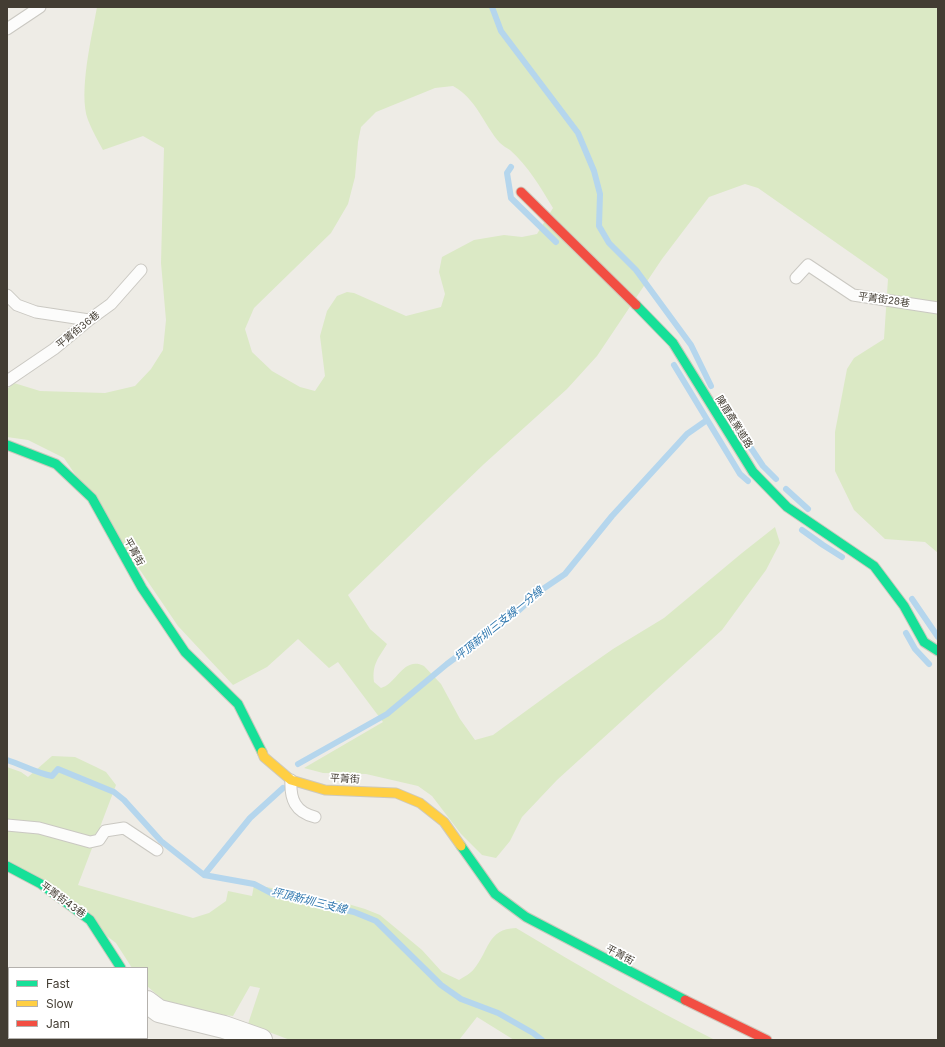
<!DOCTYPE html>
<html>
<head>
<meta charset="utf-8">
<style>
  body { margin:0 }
  #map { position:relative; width:945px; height:1047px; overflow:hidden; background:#eeece6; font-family:Inter,sans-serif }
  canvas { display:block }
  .frame { position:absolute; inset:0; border:8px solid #433d33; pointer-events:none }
  .legend { position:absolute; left:8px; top:967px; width:140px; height:72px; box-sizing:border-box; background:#fff; border:1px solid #b4b1ad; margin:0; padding:5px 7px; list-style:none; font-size:12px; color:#433d33 }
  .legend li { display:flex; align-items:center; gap:8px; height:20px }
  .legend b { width:20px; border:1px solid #b4b1ad }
</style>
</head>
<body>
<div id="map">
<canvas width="945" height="1047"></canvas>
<div class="frame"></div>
<ul class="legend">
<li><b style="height:5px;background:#16e098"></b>Fast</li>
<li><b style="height:5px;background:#ffcf43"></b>Slow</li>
<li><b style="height:5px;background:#f24e42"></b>Jam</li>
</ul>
</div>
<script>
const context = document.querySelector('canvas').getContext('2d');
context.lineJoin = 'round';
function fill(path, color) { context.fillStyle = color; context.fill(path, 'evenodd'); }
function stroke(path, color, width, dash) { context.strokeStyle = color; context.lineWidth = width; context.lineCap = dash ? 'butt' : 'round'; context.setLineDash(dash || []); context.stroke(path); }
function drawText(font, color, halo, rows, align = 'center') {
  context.font = font + ' Inter,"Noto Sans TC",sans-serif'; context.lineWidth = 3.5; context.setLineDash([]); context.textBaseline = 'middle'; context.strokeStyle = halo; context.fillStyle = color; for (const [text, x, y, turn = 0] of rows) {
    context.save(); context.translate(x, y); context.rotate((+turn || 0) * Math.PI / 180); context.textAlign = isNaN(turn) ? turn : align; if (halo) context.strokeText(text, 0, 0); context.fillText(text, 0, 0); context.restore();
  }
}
const green = new Path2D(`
  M97,7H938V553L925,542L885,539L854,510L835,471V432L847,369L854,358L884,339L888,279L758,188L745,184L709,197L662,259L597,356L567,389L484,464L348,595L370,629L387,644C378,659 372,664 374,682L381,688C397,684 403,656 424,666L441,684L460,719L475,740L493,735L563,684L613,649L664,618L742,553L775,527L780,543L766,570L722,630L557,780L522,817L510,841L496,858L482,855L461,834L432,796L418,786L366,774L323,773L304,768L383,722L338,662L329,668L298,639L267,667L233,685L178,626L64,458L28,440L7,437V389L14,383L40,391L105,393L135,386L151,369L163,350L166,320L161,263L164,148L143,136L103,150C98,141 92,130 88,120C78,93 92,36 97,7ZM453,86C476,98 484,125 500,143C503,146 507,148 510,150C528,166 541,188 553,208L537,234L522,237L504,235L474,240L442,257L439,272L445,294L441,307L406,316L354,293L347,292L337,296L327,311L320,336L325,376L315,391L300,387L272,371L252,352L245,329L254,308L331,233L348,204L355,177L358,142L361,127L376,112L435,88Z
  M52,756L75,757L96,767L106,772L116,785L78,885L193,918L209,913L226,901L228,891L252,896L254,885L272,888L316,899L338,901L365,909L380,915L422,950L442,972L459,980C464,977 471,973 474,969C489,951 487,929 516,928C581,967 647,1006 715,1040H514L477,1017L459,1040H290L248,1024L260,988L250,986L233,1016L181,1010L162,999L147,986V968H132L116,943L7,860V767L21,772L28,777Z
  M7,987L9,989V1038H119L118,1040H7Z`);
const stream = new Path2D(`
  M492,7L501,31L578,133L594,171L600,194L599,226L609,243L636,270L691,345L711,386
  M511,167L507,173L511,198L556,242
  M674,365L740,474L748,481
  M743,436L763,466L776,479
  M786,489L808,509
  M802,530L823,545L842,557
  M912,599L938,637
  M906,633L915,649L929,664
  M7,760C23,765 36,773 52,776L58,769L114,792L124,800L161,841L204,875L254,884L273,894L354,912L376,921L441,985L461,999L498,1013L533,1033L542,1040
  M298,764L387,714L447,664L486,635L495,625L517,612L540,591L565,574L612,516L687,434L707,420
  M204,875L250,818L283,788
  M7,1001L9,1002
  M52,1040V1038`);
const lane = new Path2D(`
  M7,29L40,7
  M796,278L808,265L853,295L938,308
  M7,295L17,305L36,312L89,320
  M7,381L54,349L89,320L111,304L141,270
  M291,780C290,799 295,812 315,817
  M7,825L39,828L90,842L99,840L105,831L124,828L157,850`);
const street = new Path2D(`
  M147,1002L159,1011L224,1027L261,1040`);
const fast = new Path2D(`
  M636,305L673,343L753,472L787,507L874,566L904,606L924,642L938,651
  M7,445L56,464L92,498L142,588L185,652L238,704L262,752
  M461,846L495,894L526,917L685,1000
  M7,866L41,884L90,920L121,968`);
const slow = new Path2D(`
  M262,752L264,757L291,780L325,790L396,793L420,803L444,822L461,846`);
const jam = new Path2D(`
  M521,192L636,305
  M685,1000L767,1040`);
const streetNames = [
  ["平菁街28巷",884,300,8],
  ["平菁街36巷",78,330,-39],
  ["陳厝產業道路",734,422,58],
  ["平菁街",134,552,61],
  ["平菁街",345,779,3],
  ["平菁街43巷",63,900,36],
  ["平菁街",620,955,28]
];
const waterNames = [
  ["坪頂新圳三支線一分線",499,624,-39],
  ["坪頂新圳三支線",309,901,14]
];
fill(green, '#dbe9c5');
stroke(stream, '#b5d6ed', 6);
stroke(lane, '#cac8c2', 13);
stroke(street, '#cac8c2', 24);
stroke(fast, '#cdc9bd', 11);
stroke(slow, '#cdc9bd', 11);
stroke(jam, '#cdc9bd', 11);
stroke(lane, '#fcfcfb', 11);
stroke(street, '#fcfcfb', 22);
stroke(fast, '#16e098', 9);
stroke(slow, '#ffcf43', 9);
stroke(jam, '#f24e42', 9);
drawText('10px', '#433d33', '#fff', streetNames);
drawText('italic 11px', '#2d76ae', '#fff', waterNames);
</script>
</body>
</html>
